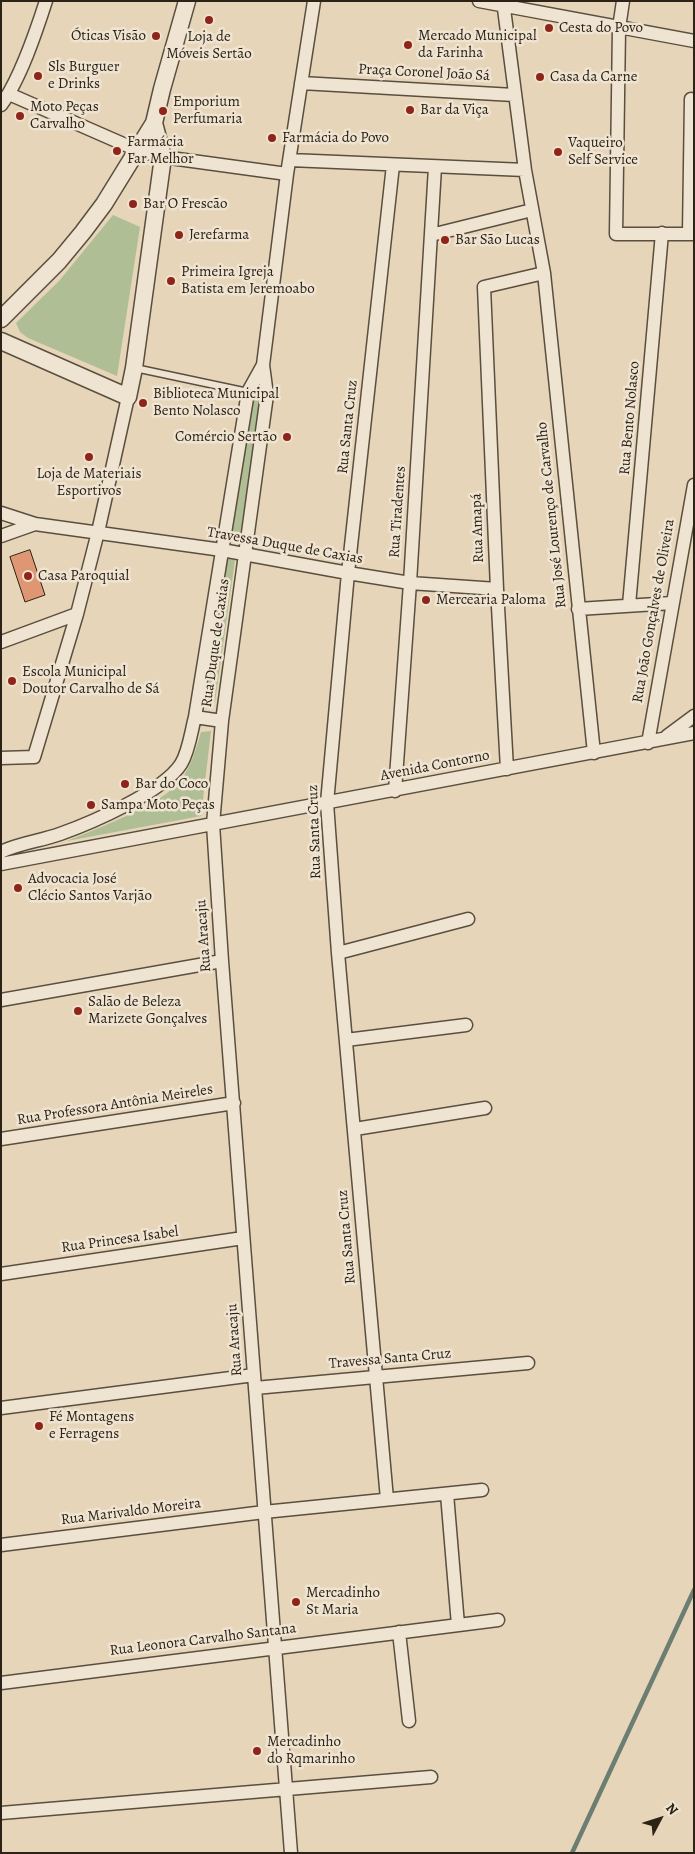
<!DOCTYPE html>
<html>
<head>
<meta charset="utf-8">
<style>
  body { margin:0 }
  #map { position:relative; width:695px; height:1854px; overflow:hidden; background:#e6d5b9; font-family:Alegreya,serif }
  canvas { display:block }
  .frame { position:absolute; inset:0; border:2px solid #2c2215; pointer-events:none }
  .north { position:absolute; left:635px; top:1794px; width:50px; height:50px; -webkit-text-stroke:4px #efe4d2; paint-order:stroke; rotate:50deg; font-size:14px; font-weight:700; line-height:20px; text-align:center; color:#2c2215 }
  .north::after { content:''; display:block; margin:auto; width:18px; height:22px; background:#2c2215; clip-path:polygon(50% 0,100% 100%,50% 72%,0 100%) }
</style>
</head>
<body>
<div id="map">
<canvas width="695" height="1854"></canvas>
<div class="frame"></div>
<div class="north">N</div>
</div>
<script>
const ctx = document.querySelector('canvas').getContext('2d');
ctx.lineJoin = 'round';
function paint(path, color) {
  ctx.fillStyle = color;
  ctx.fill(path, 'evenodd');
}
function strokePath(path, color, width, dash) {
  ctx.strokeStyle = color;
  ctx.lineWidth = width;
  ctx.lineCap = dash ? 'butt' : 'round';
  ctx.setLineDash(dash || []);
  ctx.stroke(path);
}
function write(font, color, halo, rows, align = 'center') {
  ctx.font = font + ' Alegreya,serif';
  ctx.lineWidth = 5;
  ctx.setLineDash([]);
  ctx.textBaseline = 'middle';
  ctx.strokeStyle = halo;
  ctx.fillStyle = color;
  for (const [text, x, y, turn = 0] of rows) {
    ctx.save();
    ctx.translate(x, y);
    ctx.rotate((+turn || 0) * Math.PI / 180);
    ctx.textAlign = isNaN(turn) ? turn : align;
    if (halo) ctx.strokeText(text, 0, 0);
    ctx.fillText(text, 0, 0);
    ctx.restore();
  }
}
paint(new Path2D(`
  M 113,215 L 140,227 L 117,376 L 28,338 L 20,332 L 16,323 L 59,281 Z
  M 253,396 L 261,398 L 240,536 L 232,535 Z
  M 227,558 L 235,560 L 215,702 L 206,700 Z
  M 211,731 L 201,816 L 67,841 C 96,829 163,804 180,781 C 191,767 196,749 201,732 Z`), '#afbe94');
strokePath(new Path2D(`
  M 572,1853 L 694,1590`), '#6c7d71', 4.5);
const building = new Path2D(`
  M 30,550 L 45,595 L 25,602 L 10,557 Z`);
paint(building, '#df9673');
strokePath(building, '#2c2215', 1);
const service = new Path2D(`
  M 135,368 L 248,392`);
const minor = new Path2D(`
  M 479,1 L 694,41
  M 503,1 L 525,170 L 544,273 L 594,753
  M 623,1 L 619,28 L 616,234 L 694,234
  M 301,83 L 514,95
  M 9,94 L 137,150 L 163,157 L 287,174
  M 1,105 C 20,80 36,32 46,1
  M 290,160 L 525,170
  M 689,233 L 691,99
  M 431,235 L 532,210
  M 1,513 L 35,524 L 222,550 L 348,573 L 410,583 L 497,589
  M 1,536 L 35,524
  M 629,605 L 662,233
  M 578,609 L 672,603
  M 1,642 L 77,614
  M 195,717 L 222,721
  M 667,736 L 694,716
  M 648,743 L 694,485
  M 1,758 L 34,757 L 77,614 L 98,532 L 128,397
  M 507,769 L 497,589 L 484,287 L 544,273
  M 395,791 L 410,583 L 435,167
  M 1,852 C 19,843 41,841 60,834 C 91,823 163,792 181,764 C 189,751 191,732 195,717 L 248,392 L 263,365
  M 1,864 L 694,733
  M 338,953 L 468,919
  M 1,1000 L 222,961
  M 346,1040 L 466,1025
  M 355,1129 L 485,1108
  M 1,1139 L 234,1103
  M 1,1274 L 243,1238
  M 255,1388 L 528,1363
  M 1,1408 L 254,1375
  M 447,1494 L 458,1625
  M 387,1499 L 338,953 L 327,803 L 348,573 L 393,165
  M 1,1545 L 264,1512 L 482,1490
  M 399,1632 L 409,1721
  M 1,1683 L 498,1620
  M 1,1813 L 431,1777
  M 291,1853 L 222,961 L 213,824 L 222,721 L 267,395 L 263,365 L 287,174 L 314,1`);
const tertiary = new Path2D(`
  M 1,319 L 59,261 L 83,232 L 104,204 L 154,123 L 162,89 L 187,1
  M 1,341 L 128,397 L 134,368 L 163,157 L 154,123`);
strokePath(service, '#5a4f3e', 9);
strokePath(minor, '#5a4f3e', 15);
strokePath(tertiary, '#5a4f3e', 19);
strokePath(service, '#efe4d2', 6);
strokePath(minor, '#efe4d2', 12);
strokePath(tertiary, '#efe4d2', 16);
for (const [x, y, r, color] of [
  [209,20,5,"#8f2418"],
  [549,28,5,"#8f2418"],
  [156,36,5,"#8f2418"],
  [408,45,5,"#8f2418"],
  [38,76,5,"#8f2418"],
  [540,77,5,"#8f2418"],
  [410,110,5,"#8f2418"],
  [163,111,5,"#8f2418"],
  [20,116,5,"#8f2418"],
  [272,138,5,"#8f2418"],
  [117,151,5,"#8f2418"],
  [558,152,5,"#8f2418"],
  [133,204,5,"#8f2418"],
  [179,235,5,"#8f2418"],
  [445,240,5,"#8f2418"],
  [171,281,5,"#8f2418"],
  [143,403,5,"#8f2418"],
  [287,437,5,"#8f2418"],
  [89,457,5,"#8f2418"],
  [28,576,5,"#8f2418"],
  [426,600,5,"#8f2418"],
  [12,681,5,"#8f2418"],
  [125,784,5,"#8f2418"],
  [91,805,5,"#8f2418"],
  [18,888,5,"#8f2418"],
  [78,1011,5,"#8f2418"],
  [39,1426,5,"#8f2418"],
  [296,1602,5,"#8f2418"],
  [257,1751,5,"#8f2418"]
]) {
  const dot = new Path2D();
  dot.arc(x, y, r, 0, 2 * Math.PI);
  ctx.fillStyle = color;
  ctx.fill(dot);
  strokePath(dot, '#efe4d2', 2);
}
write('15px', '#2c2215', '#efe4d2', [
  ["Cesta do Povo",559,28],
  ["Óticas Visão",146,36,"right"],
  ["Mercado Municipal",418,36],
  ["da Farinha",418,53],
  ["Loja de",209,37,"center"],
  ["Móveis Sertão",209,54,"center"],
  ["Sls Burguer",48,67],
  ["e Drinks",48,84],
  ["Casa da Carne",550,77],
  ["Emporium",173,102],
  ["Perfumaria",173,119],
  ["Moto Peças",30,107],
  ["Carvalho",30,124],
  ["Bar da Viça",420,110],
  ["Farmácia do Povo",282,138],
  ["Farmácia",127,142],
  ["Far Melhor",127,159],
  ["Vaqueiro",568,143],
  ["Self Service",568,160],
  ["Bar O Frescão",143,204],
  ["Jerefarma",189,235],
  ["Bar São Lucas",455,240],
  ["Primeira Igreja",181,272],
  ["Batista em Jeremoabo",181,289],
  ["Biblioteca Municipal",153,394],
  ["Bento Nolasco",153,411],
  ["Comércio Sertão",277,437,"right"],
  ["Loja de Materiais",89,474,"center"],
  ["Esportivos",89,491,"center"],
  ["Casa Paroquial",38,576],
  ["Mercearia Paloma",436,600],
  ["Escola Municipal",22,672],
  ["Doutor Carvalho de Sá",22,689],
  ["Bar do Coco",135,784],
  ["Sampa Moto Peças",101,805],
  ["Advocacia José",28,879],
  ["Clécio Santos Varjão",28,896],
  ["Salão de Beleza",88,1002],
  ["Marizete Gonçalves",88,1019],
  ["Fé Montagens",49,1417],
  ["e Ferragens",49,1434],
  ["Mercadinho",306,1593],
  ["St Maria",306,1610],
  ["Mercadinho",267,1742],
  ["do Rqmarinho",267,1759]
], 'left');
write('15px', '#2c2215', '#efe4d2', [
  ["Praça Coronel João Sá",424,73,3],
  ["Rua Bento Nolasco",630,418,-85],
  ["Rua Santa Cruz",348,427,-84],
  ["Rua Tiradentes",398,512,-86],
  ["Rua José Lourenço de Carvalho",552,515,-96],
  ["Rua Amapá",478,528,-92],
  ["Travessa Duque de Caxias",285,546,10],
  ["Rua João Gonçalves de Oliveira",654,611,-80],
  ["Rua Duque de Caxias",216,643,-82],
  ["Avenida Contorno",435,766,-11],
  ["Rua Santa Cruz",315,832,-92],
  ["Rua Aracaju",204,936,-94],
  ["Rua Professora Antônia Meireles",115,1105,-9],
  ["Rua Santa Cruz",347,1237,-95],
  ["Rua Princesa Isabel",120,1240,-8],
  ["Rua Aracaju",235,1340,-94],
  ["Travessa Santa Cruz",390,1359,-5],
  ["Rua Marivaldo Moreira",131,1512,-7],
  ["Rua Leonora Carvalho Santana",203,1640,-7]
]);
</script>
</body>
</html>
